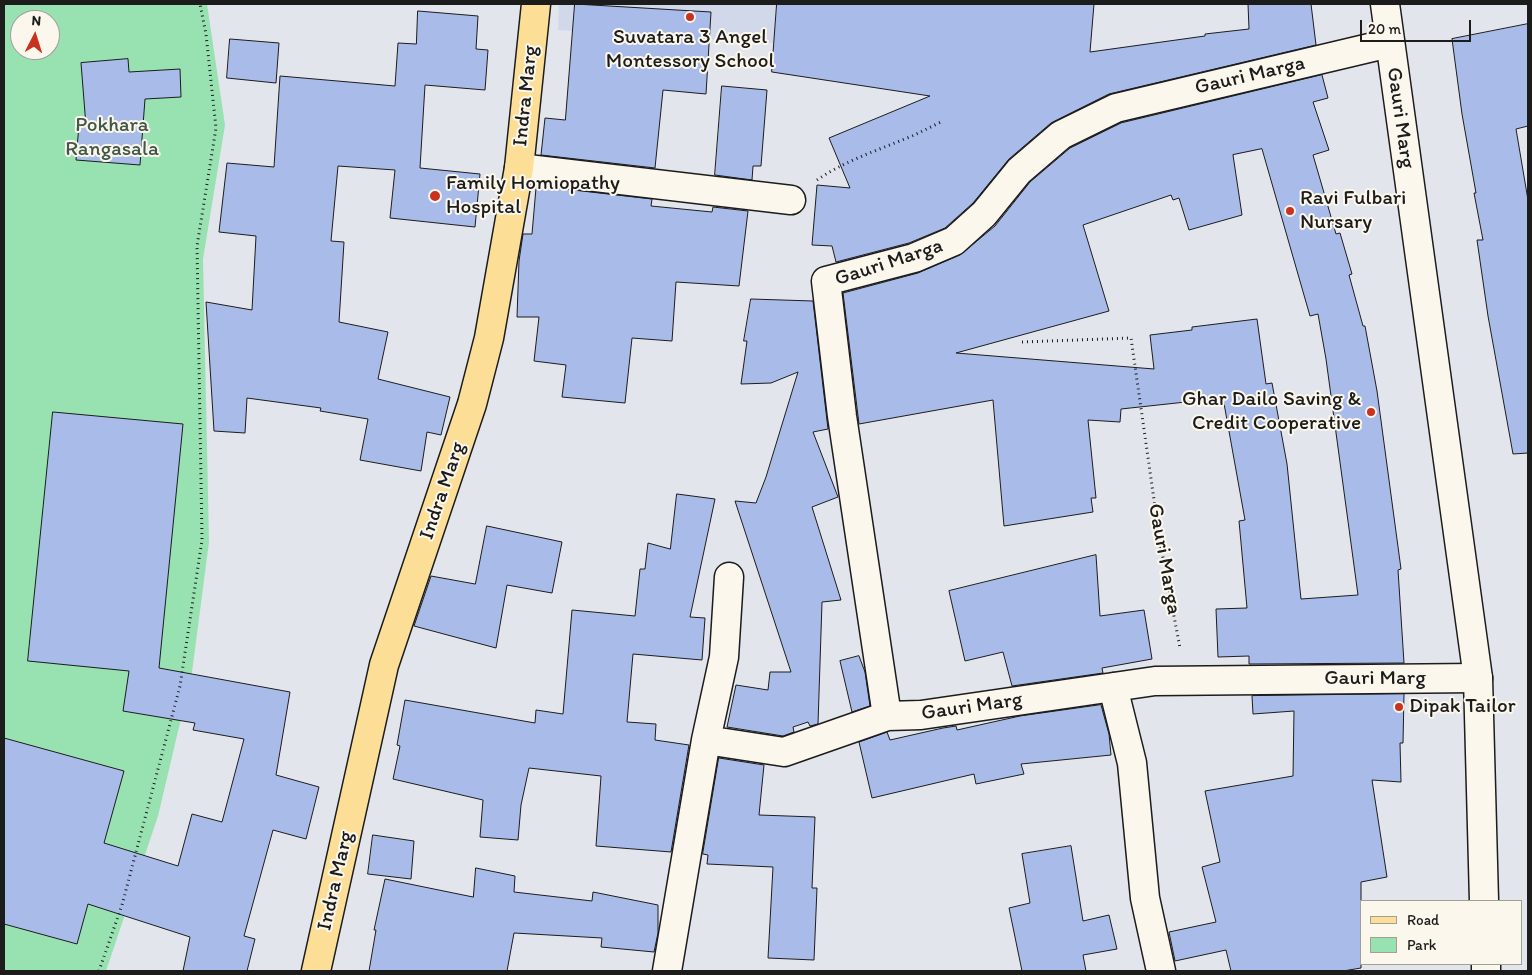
<!DOCTYPE html>
<html>
<head>
<meta charset="utf-8">
<style>
  body { margin:0 }
  #map { position:relative; width:1532px; height:975px; overflow:hidden; background:#e2e5eb; font-family:Itim,sans-serif }
  canvas { display:block }
  .frame { position:absolute; inset:0; border:5px solid #1c1c1c; pointer-events:none }
  .legend { position:absolute; left:1360px; top:900px; width:162px; height:65px; box-sizing:border-box; background:#fbf7ec; border:1px solid #a29f99; margin:0; padding:6px 9px; list-style:none; font-size:15px; color:#1c1c1c }
  .legend li { display:flex; align-items:center; gap:10px; height:25px }
  .legend b { width:25px; border:1px solid #a29f99 }
  .north { position:absolute; left:10px; top:10px; width:50px; height:50px; box-sizing:border-box; background:#fbf7ec; border:1px solid #a29f99; border-radius:50%; rotate:5deg; font-size:14px; font-weight:700; line-height:20px; text-align:center; color:#1c1c1c }
  .north::after { content:''; display:block; margin:auto; width:18px; height:22px; background:#c8321e; clip-path:polygon(50% 0,100% 100%,50% 72%,0 100%) }
  .scale { position:absolute; left:1360px; top:20px; width:111px; height:22px; box-sizing:border-box; border:2px solid #1c1c1c; border-top:0; padding-left:6px; font-size:15px; line-height:18px; white-space:nowrap; color:#1c1c1c; -webkit-text-stroke:4px #fbf7ec; paint-order:stroke }
</style>
</head>
<body>
<div id="map">
<canvas width="1532" height="975"></canvas>
<div class="frame"></div>
<ul class="legend">
<li><b style="height:6px;background:#fdde96"></b>Road</li>
<li><b style="height:14px;background:#98e2b1"></b>Park</li>
</ul>
<div class="north">N</div>
<div class="scale">20 m</div>
</div>
<script>
const ctx = document.querySelector('canvas').getContext('2d');
ctx.lineJoin = 'round';
function paint(path, color) {
  ctx.fillStyle = color;
  ctx.fill(path, 'evenodd');
}
function strokePath(path, color, width, dash) {
  ctx.strokeStyle = color;
  ctx.lineWidth = width;
  ctx.lineCap = dash ? 'butt' : 'round';
  ctx.setLineDash(dash || []);
  ctx.stroke(path);
}
function write(font, color, halo, rows, align = 'center') {
  ctx.font = font + ' Itim,sans-serif';
  ctx.lineWidth = 4;
  ctx.setLineDash([]);
  ctx.textBaseline = 'middle';
  ctx.strokeStyle = halo;
  ctx.fillStyle = color;
  for (const [text, x, y, turn = 0] of rows) {
    ctx.save();
    ctx.translate(x, y);
    ctx.rotate((+turn || 0) * Math.PI / 180);
    ctx.textAlign = isNaN(turn) ? turn : align;
    if (halo) ctx.strokeText(text, 0, 0);
    ctx.fillText(text, 0, 0);
    ctx.restore();
  }
}
paint(new Path2D(`
  M 559,4 L 823,4 L 820,46 L 558,30 Z`), '#d1d8ea');
paint(new Path2D(`
  M 4,4 L 207,4 L 225,125 L 203,259 L 209,542 L 192,672 L 158,816 L 106,971 L 4,971 ZM 20,20 L 50,20 L 50,50 L 20,50 Z`), '#98e2b1');
const building = new Path2D(`
  M 575,4 L 711,12 L 706,94 L 663,90 L 655,168 L 541,155 L 545,118 L 565,120 Z
  M 777,4 L 1094,4 L 1090,52 L 1205,36 L 1205,34 L 1249,29 L 1248,4 L 1311,4 L 1316,45 L 1109,94 L 1051,123 L 1009,159 L 973,203 L 945,228 L 909,243 L 836,262 L 832,246 L 812,245 L 817,185 L 850,188 L 829,138 L 930,96 L 772,72 Z
  M 418,11 L 478,16 L 476,49 L 488,50 L 485,90 L 425,85 L 420,168 L 480,174 L 475,227 L 390,218 L 395,170 L 338,166 L 331,241 L 344,242 L 339,322 L 388,332 L 378,379 L 450,397 L 441,435 L 427,432 L 421,471 L 360,460 L 368,419 L 320,411 L 321,408 L 247,398 L 245,433 L 214,431 L 206,302 L 252,310 L 256,236 L 219,232 L 227,163 L 274,167 L 280,76 L 395,86 L 398,43 L 416,44 Z
  M 1528,24 L 1528,126 L 1516,129 L 1528,200 L 1528,453 L 1513,454 L 1488,316 L 1477,240 L 1483,240 L 1474,193 L 1476,193 L 1462,114 L 1452,39 Z
  M 230,39 L 279,43 L 276,83 L 227,78 Z
  M 128,59 L 129,72 L 180,69 L 181,97 L 145,99 L 140,165 L 76,160 L 79,125 L 86,126 L 81,63 Z
  M 1322,75 L 1328,98 L 1313,102 L 1329,150 L 1313,155 L 1336,234 L 1340,233 L 1352,274 L 1349,275 L 1363,326 L 1365,326 L 1377,391 L 1401,569 L 1398,570 L 1404,663 L 1249,664 L 1249,656 L 1218,657 L 1216,609 L 1247,608 L 1239,521 L 1245,520 L 1223,398 L 1121,409 L 1120,422 L 1088,420 L 1096,498 L 1091,498 L 1093,512 L 1004,526 L 993,400 L 859,424 L 843,293 L 918,273 L 960,255 L 995,226 L 1030,182 L 1070,148 L 1121,123 ZM 1262,149 L 1310,316 L 1318,314 L 1326,359 L 1358,595 L 1301,599 L 1287,464 L 1272,383 L 1266,384 L 1257,319 L 1192,327 L 1192,330 L 1150,335 L 1154,369 L 956,353 L 1109,311 L 1083,225 L 1171,195 L 1173,200 L 1179,198 L 1189,230 L 1242,215 L 1233,155 Z
  M 722,86 L 767,90 L 761,166 L 753,166 L 752,180 L 715,175 Z
  M 538,186 L 652,199 L 651,206 L 712,212 L 713,207 L 748,211 L 739,286 L 676,282 L 672,341 L 632,338 L 625,403 L 562,397 L 566,365 L 534,361 L 539,317 L 517,317 L 519,261 L 523,234 L 532,234 L 536,188 Z
  M 751,299 L 813,301 L 828,429 L 813,432 L 838,497 L 812,507 L 841,600 L 822,602 L 818,724 L 810,726 L 808,722 L 793,727 L 794,732 L 783,736 L 727,727 L 736,685 L 768,690 L 770,672 L 791,672 L 735,501 L 756,503 L 766,477 L 798,372 L 771,383 L 741,384 L 747,341 L 744,341 Z
  M 53,412 L 183,424 L 159,668 L 290,692 L 276,775 L 319,787 L 306,839 L 273,830 L 244,936 L 255,939 L 247,971 L 183,971 L 190,937 L 88,904 L 77,944 L 4,924 L 4,738 L 124,771 L 104,843 L 178,866 L 192,814 L 222,822 L 244,739 L 193,730 L 195,723 L 123,711 L 129,671 L 28,661 Z
  M 677,494 L 715,499 L 690,617 L 705,618 L 702,660 L 633,654 L 627,722 L 656,724 L 655,740 L 689,745 L 671,852 L 596,846 L 601,776 L 529,768 L 521,805 L 518,840 L 480,837 L 483,800 L 393,779 L 400,746 L 397,745 L 405,700 L 535,723 L 536,710 L 563,714 L 572,610 L 635,616 L 640,569 L 645,569 L 648,543 L 670,549 Z
  M 487,526 L 562,542 L 552,593 L 507,585 L 496,648 L 414,626 L 431,576 L 475,584 Z
  M 1096,555 L 1100,616 L 1144,610 L 1152,659 L 1102,668 L 1103,673 L 1012,686 L 1003,652 L 965,661 L 949,591 Z
  M 859,656 L 865,672 L 870,706 L 852,712 L 840,661 Z
  M 1404,694 L 1403,743 L 1400,743 L 1401,782 L 1372,780 L 1387,877 L 1361,882 L 1361,968 L 1343,971 L 1231,971 L 1226,950 L 1175,961 L 1169,932 L 1216,922 L 1202,867 L 1220,862 L 1205,791 L 1293,776 L 1294,711 L 1253,714 L 1252,696 Z
  M 1101,705 L 1109,734 L 1111,755 L 1021,764 L 1024,774 L 976,784 L 974,774 L 872,798 L 859,742 L 887,732 L 890,740 L 943,728 L 956,726 L 957,730 L 1020,716 Z
  M 719,758 L 764,765 L 759,815 L 815,817 L 812,888 L 817,888 L 814,960 L 768,958 L 773,867 L 707,864 L 708,855 L 703,854 Z
  M 373,835 L 414,841 L 411,879 L 368,874 Z
  M 1071,846 L 1083,921 L 1109,915 L 1117,949 L 1083,955 L 1086,971 L 1022,971 L 1009,908 L 1030,903 L 1022,854 Z
  M 476,868 L 515,876 L 514,892 L 592,901 L 593,892 L 658,905 L 658,933 L 654,952 L 601,947 L 602,938 L 514,933 L 507,971 L 369,971 L 376,930 L 374,930 L 385,879 L 473,897 Z`);
paint(building, '#a8bbe9');
strokePath(building, '#1c1c1c', 1);
const minor = new Path2D(`
  M 519,168 L 791,200
  M 1113,687 L 1132,763 L 1145,898 L 1161,971
  M 887,716 L 842,416 L 826,281 L 914,258 L 954,241 L 984,214 L 1019,171 L 1061,135 L 1116,108 L 1390,43
  M 706,740 L 724,657 L 729,577
  M 667,971 L 706,740 L 784,752 L 887,716 L 921,715 L 1155,681 L 1478,678`);
const secondary = new Path2D(`
  M 1385,4 L 1478,678 L 1484,901
  M 1486,964 L 1486,971`);
const primary = new Path2D(`
  M 316,971 L 384,665 L 472,404 L 489,338 L 519,168 L 536,4`);
strokePath(minor, '#1c1c1c', 31);
strokePath(secondary, '#1c1c1c', 31);
strokePath(primary, '#1c1c1c', 31);
strokePath(new Path2D(`
  M 817,180 C 843,162 873,152 902,140 C 916,135 928,128 941,122
  M 1022,342 L 1131,338 L 1160,542 L 1180,648
  M 99,971 L 122,905 L 180,686 L 202,540 L 197,246 L 216,128 L 206,34 L 200,4`), '#1c1c1c', 3, [1, 4]);
strokePath(minor, '#fbf7ec', 28);
strokePath(secondary, '#fbf7ec', 28);
strokePath(primary, '#fdde96', 28);
for (const [x, y, r, color] of [
  [690,17,5,"#c8321e"],
  [435,196,6,"#c8321e"],
  [1290,211,5,"#c8321e"],
  [1371,412,5,"#c8321e"],
  [1399,707,5,"#c8321e"]
]) {
  const dot = new Path2D();
  dot.arc(x, y, r, 0, 2 * Math.PI);
  ctx.fillStyle = color;
  ctx.fill(dot);
  strokePath(dot, '#fbf7ec', 2);
}
write('21px', '#1c1c1c', '#fbf7ec', [
  ["Suvatara 3 Angel",690,38,"center"],
  ["Montessory School",690,62,"center"],
  ["Family Homiopathy",446,184],
  ["Hospital",446,208],
  ["Ravi Fulbari",1300,199],
  ["Nursary",1300,223],
  ["Ghar Dailo Saving &",1361,400,"right"],
  ["Credit Cooperative",1361,424,"right"],
  ["Dipak Tailor",1409,707]
], 'left');
write('21px', '#1c1c1c', '#fbf7ec', [
  ["Gauri Marga",1250,76,-13],
  ["Indra Marg",526,96,-84],
  ["Gauri Marg",1400,118,82],
  ["Gauri Marga",889,263,-18],
  ["Indra Marg",443,491,-71],
  ["Gauri Marga",1164,559,80],
  ["Gauri Marg",1375,679],
  ["Gauri Marg",972,707,-8],
  ["Indra Marg",336,881,-77]
]);
write('21px', '#415749', '#fbf7ec', [
  ["Pokhara",112,126],
  ["Rangasala",112,150]
]);
</script>
</body>
</html>
